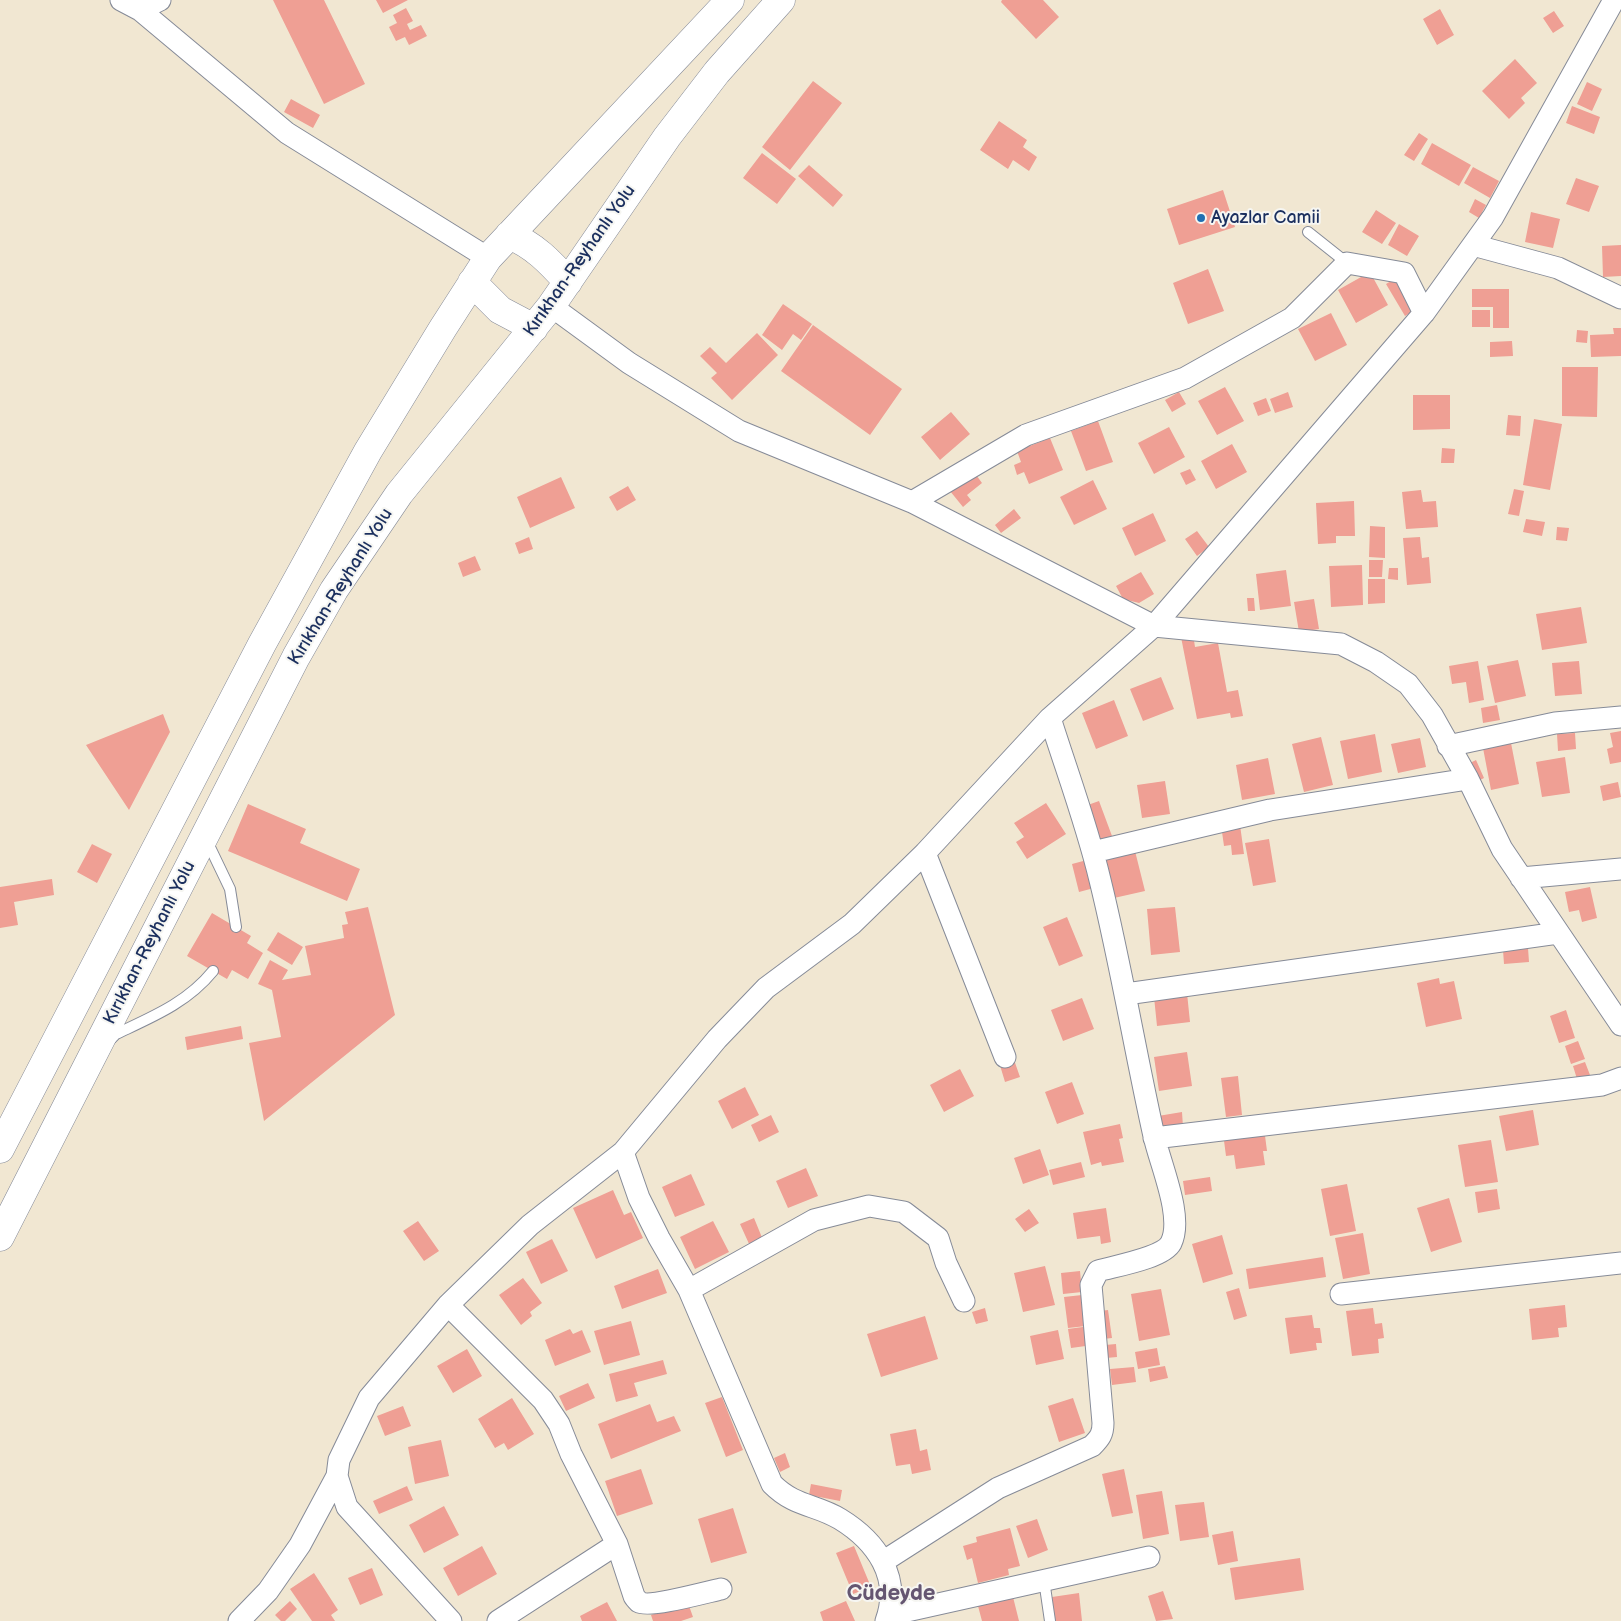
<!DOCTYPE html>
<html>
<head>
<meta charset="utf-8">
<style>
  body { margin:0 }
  canvas { display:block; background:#f1e7d2 }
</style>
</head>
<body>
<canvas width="1621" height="1621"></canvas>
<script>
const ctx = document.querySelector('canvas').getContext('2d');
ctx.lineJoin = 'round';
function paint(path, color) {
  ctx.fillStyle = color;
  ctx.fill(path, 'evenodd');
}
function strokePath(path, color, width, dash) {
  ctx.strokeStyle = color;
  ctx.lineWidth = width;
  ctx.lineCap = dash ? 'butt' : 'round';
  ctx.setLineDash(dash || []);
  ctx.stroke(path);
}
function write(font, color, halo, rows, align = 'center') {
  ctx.font = font + ' "Balsamiq Sans",sans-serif';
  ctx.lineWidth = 4;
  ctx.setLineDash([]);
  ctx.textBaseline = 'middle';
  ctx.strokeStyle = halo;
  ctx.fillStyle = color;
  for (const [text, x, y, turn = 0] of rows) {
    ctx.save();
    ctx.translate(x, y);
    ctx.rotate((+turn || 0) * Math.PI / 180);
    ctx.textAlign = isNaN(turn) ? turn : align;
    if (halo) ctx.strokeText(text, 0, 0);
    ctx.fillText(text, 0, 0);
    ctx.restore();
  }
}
paint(new Path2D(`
  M 273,0 L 324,0 L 365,84 L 324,104 Z
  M 376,0 L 408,0 L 383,13 Z
  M 1002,0 L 1043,0 L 1059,17 L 1036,39 L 1001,2 Z
  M 406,8 L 413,21 L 407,24 L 410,30 L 421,25 L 427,36 L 409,45 L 405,37 L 396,41 L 389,27 L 397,23 L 393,15 Z
  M 1440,9 L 1454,35 L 1437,45 L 1423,19 Z
  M 1554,11 L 1564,26 L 1553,33 L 1543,18 Z
  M 1515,59 L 1537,83 L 1521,98 L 1525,103 L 1509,119 L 1482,91 Z
  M 813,81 L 842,103 L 790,170 L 762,147 Z
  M 1587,82 L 1602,89 L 1592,111 L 1577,104 Z
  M 291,99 L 320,115 L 313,128 L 284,112 Z
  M 1572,106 L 1600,117 L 1594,134 L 1566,123 Z
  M 999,121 L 1027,140 L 1023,147 L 1037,157 L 1029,171 L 1013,160 L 1008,169 L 980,150 Z
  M 1419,133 L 1428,139 L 1414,161 L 1404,155 Z
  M 1432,143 L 1471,165 L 1459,186 L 1421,164 Z
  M 762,153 L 796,179 L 777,204 L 743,178 Z
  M 809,165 L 843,195 L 833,207 L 798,176 Z
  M 1473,167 L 1499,181 L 1490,198 L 1464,183 Z
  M 1576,178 L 1599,186 L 1589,212 L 1566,204 Z
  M 1223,190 L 1235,227 L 1179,245 L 1167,209 Z
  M 1475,199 L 1486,205 L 1479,218 L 1469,212 Z
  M 1376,210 L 1396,223 L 1382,244 L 1362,232 Z
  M 1531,212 L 1560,219 L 1553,248 L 1525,242 Z
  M 1399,224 L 1419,236 L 1407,256 L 1388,245 Z
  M 1621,245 L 1621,276 L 1603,277 L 1602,246 Z
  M 1208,269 L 1224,311 L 1188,324 L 1173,283 Z
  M 1370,272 L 1388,305 L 1356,323 L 1338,290 Z
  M 1398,277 L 1417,309 L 1405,316 L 1386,284 Z
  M 1472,289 L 1509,289 L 1509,328 L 1493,328 L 1493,307 L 1472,307 Z
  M 783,304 L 812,324 L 801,340 L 793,334 L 782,350 L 762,335 Z
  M 1472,310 L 1490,310 L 1490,327 L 1472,327 Z
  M 1331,313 L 1347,345 L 1315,361 L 1298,329 Z
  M 813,325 L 902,389 L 870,435 L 781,371 Z
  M 1613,328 L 1621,328 L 1621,356 L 1591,357 L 1590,335 L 1614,334 Z
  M 1577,330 L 1588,331 L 1587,343 L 1576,342 Z
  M 757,333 L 778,355 L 732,400 L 711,378 L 717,373 L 700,356 L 710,347 L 726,363 Z
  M 1512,341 L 1513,356 L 1490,357 L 1490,342 Z
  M 1562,367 L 1598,367 L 1597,417 L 1562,416 Z
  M 1225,387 L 1244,421 L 1217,435 L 1198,401 Z
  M 1179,392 L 1186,404 L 1172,412 L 1165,400 Z
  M 1288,392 L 1293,407 L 1275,413 L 1270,399 Z
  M 1413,395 L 1450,395 L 1450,429 L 1413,430 Z
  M 1266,398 L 1271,411 L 1258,416 L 1253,403 Z
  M 951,412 L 970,434 L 940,460 L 921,437 Z
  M 1508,415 L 1521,416 L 1520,436 L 1506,435 Z
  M 1534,419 L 1562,424 L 1550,490 L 1523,485 Z
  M 1098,421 L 1113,462 L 1086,471 L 1071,431 Z
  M 1169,427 L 1185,457 L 1154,474 L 1138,443 Z
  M 1050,438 L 1063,470 L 1029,484 L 1024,472 L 1017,475 L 1014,465 L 1021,462 L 1017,451 Z
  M 1232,444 L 1247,472 L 1216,489 L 1201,461 Z
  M 1442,448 L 1455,449 L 1454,463 L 1441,463 Z
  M 1190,469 L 1196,480 L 1186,485 L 1180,473 Z
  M 974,472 L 982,483 L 967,495 L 971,500 L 963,507 L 950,491 Z
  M 561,477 L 575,508 L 530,528 L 517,497 Z
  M 1093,480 L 1107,509 L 1074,525 L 1060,497 Z
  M 628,486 L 636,500 L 617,511 L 609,497 Z
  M 1514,489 L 1524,491 L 1519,516 L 1508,514 Z
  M 1421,490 L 1423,502 L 1436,501 L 1438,527 L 1406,529 L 1402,492 Z
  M 1354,501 L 1355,536 L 1336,536 L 1336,543 L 1318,544 L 1316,503 Z
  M 1014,509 L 1021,518 L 1001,533 L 995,525 Z
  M 1153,513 L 1166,541 L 1135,556 L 1122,528 Z
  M 1526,519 L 1545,522 L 1542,536 L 1523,532 Z
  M 1370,526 L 1385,527 L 1385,558 L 1369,557 Z
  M 1557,527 L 1569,528 L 1567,541 L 1556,540 Z
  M 1197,531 L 1209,547 L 1197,556 L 1185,539 Z
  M 529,537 L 533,549 L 519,554 L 515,543 Z
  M 1420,537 L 1422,558 L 1429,557 L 1431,583 L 1407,585 L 1403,538 Z
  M 475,556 L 481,570 L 463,577 L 458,563 Z
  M 1369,560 L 1383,560 L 1382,577 L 1369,577 Z
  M 1362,565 L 1363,605 L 1331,607 L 1329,566 Z
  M 1389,568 L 1398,568 L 1398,580 L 1388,579 Z
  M 1286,570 L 1291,606 L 1260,610 L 1256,574 Z
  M 1141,572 L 1154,594 L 1139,603 L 1123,599 L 1116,586 Z
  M 1368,579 L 1385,579 L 1385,603 L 1368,604 Z
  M 1247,598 L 1254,598 L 1255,611 L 1248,611 Z
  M 1314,599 L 1319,629 L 1299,632 L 1294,602 Z
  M 1581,607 L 1587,643 L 1542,650 L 1536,614 Z
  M 1193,634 L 1195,647 L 1218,643 L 1227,692 L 1238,690 L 1243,716 L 1231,718 L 1230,713 L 1197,719 L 1181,637 Z
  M 1518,660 L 1526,696 L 1495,703 L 1487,666 Z
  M 1478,661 L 1484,700 L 1469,703 L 1466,682 L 1452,684 L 1449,666 Z
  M 1579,661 L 1582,694 L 1555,696 L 1552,663 Z
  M 1161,677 L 1174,709 L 1143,721 L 1130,689 Z
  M 1114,700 L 1128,736 L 1096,749 L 1082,713 Z
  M 1497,705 L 1500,720 L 1483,723 L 1481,708 Z
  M 163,714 L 170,732 L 129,810 L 86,745 Z
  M 1621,731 L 1621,762 L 1610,764 L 1607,749 L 1613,747 L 1610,733 Z
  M 1575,733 L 1576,749 L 1558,751 L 1557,734 Z
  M 1375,734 L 1382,772 L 1348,779 L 1340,741 Z
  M 1321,737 L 1333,785 L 1304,792 L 1292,744 Z
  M 1420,738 L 1426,767 L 1398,773 L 1391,744 Z
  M 1511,743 L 1519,784 L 1491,790 L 1483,748 Z
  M 1565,757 L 1570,793 L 1542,797 L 1536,762 Z
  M 1268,758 L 1275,794 L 1242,800 L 1236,765 Z
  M 1476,760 L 1484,778 L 1474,783 L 1466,765 Z
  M 1165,781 L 1170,814 L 1142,818 L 1137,785 Z
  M 1618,782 L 1621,797 L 1603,801 L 1600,786 Z
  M 1099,801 L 1112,836 L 1098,842 L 1085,806 Z
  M 1046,803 L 1066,834 L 1027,859 L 1016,842 L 1024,837 L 1014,823 Z
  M 248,804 L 306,829 L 300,843 L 360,869 L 347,901 L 228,851 Z
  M 1240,825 L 1244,854 L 1232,855 L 1231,845 L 1224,846 L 1222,832 Z
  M 1269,839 L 1276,882 L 1253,886 L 1245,843 Z
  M 92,844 L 112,854 L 97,883 L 77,872 Z
  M 1135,851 L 1145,891 L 1114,898 L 1104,858 Z
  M 1087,860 L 1094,888 L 1079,892 L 1072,864 Z
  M 52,879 L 54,895 L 14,902 L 18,925 L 0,928 L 0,887 Z
  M 1590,887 L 1597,918 L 1582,922 L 1579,910 L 1569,912 L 1565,892 Z
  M 368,907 L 395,1015 L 264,1121 L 249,1043 L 281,1037 L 272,990 L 258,984 L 270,960 L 288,970 L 282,980 L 311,975 L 305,946 L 344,938 L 342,925 L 348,924 L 345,912 Z
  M 1175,907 L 1180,952 L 1151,955 L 1147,909 Z
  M 212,913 L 251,936 L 247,943 L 263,953 L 248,979 L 232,970 L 227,979 L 187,956 Z
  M 1067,917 L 1083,956 L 1059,966 L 1043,927 Z
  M 278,932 L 303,947 L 292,965 L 267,950 Z
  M 1528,948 L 1529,962 L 1504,964 L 1503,950 Z
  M 1439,978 L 1440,984 L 1454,981 L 1462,1019 L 1426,1027 L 1417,983 Z
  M 1187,993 L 1190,1022 L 1157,1026 L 1154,997 Z
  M 1082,998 L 1094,1029 L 1063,1041 L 1051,1010 Z
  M 1566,1010 L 1575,1038 L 1559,1043 L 1550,1016 Z
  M 241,1026 L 243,1039 L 187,1050 L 185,1037 Z
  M 1578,1041 L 1585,1059 L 1571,1064 L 1565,1046 Z
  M 1187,1052 L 1192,1086 L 1159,1091 L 1154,1057 Z
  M 1013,1057 L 1020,1077 L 1005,1082 L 999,1062 Z
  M 1585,1062 L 1590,1075 L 1577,1079 L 1573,1066 Z
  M 960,1069 L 974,1096 L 944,1112 L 930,1085 Z
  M 1238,1076 L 1242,1115 L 1226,1117 L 1221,1078 Z
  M 1072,1082 L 1084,1114 L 1057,1124 L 1045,1092 Z
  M 745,1087 L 759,1115 L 732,1129 L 718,1101 Z
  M 1533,1110 L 1539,1145 L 1506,1151 L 1499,1116 Z
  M 1182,1112 L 1183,1127 L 1160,1130 L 1158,1116 Z
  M 771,1115 L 779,1132 L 759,1142 L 751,1125 Z
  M 1120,1124 L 1123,1138 L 1119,1139 L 1124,1162 L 1102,1166 L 1101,1162 L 1091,1165 L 1083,1132 Z
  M 1264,1128 L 1267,1151 L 1263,1151 L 1265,1165 L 1236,1169 L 1234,1155 L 1226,1156 L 1223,1133 Z
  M 1491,1140 L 1498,1182 L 1465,1187 L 1458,1145 Z
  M 1040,1149 L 1049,1175 L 1023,1184 L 1014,1158 Z
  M 1081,1162 L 1085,1177 L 1053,1185 L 1049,1170 Z
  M 806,1168 L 818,1196 L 788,1208 L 776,1181 Z
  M 691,1174 L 705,1205 L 675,1217 L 662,1187 Z
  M 1210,1177 L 1212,1191 L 1185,1195 L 1183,1181 Z
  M 1347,1184 L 1356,1231 L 1330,1236 L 1321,1189 Z
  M 1497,1189 L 1500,1209 L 1478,1213 L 1475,1192 Z
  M 613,1190 L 624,1215 L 631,1212 L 643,1238 L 596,1259 L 573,1208 Z
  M 1449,1198 L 1462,1242 L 1431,1252 L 1417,1208 Z
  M 1106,1208 L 1111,1242 L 1101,1244 L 1100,1236 L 1077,1239 L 1073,1213 Z
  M 1029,1209 L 1039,1223 L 1025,1232 L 1015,1219 Z
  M 754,1218 L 763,1240 L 750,1246 L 740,1224 Z
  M 418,1221 L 439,1251 L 424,1261 L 403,1231 Z
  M 713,1221 L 729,1252 L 695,1269 L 680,1237 Z
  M 1363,1233 L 1370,1274 L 1343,1279 L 1335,1238 Z
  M 1222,1235 L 1233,1274 L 1203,1283 L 1192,1244 Z
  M 552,1239 L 568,1271 L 541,1284 L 526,1252 Z
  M 1323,1257 L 1326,1277 L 1249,1289 L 1246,1269 Z
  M 1045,1266 L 1055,1305 L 1023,1312 L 1014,1273 Z
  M 658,1269 L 667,1293 L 622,1309 L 614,1286 Z
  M 1080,1271 L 1082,1292 L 1063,1294 L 1061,1273 Z
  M 523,1278 L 542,1303 L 530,1312 L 532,1316 L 521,1325 L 499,1295 Z
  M 1239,1288 L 1247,1316 L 1234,1320 L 1226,1292 Z
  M 1161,1289 L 1170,1335 L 1139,1341 L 1131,1294 Z
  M 1082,1295 L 1086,1326 L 1068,1328 L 1064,1297 Z
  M 1565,1305 L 1567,1327 L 1558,1328 L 1559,1337 L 1532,1340 L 1529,1309 Z
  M 985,1308 L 988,1321 L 976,1324 L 972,1312 Z
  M 1373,1308 L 1375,1324 L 1382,1323 L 1384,1338 L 1378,1339 L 1379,1353 L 1352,1356 L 1346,1311 Z
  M 1108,1310 L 1112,1338 L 1103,1339 L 1100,1311 Z
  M 1312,1315 L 1314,1328 L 1320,1328 L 1322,1343 L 1316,1343 L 1317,1350 L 1290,1354 L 1285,1318 Z
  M 925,1316 L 938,1359 L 881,1377 L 867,1334 Z
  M 631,1321 L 640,1355 L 604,1365 L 594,1331 Z
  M 1090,1326 L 1093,1345 L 1071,1348 L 1068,1329 Z
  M 570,1329 L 573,1334 L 582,1330 L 591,1352 L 555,1366 L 545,1340 Z
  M 1058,1330 L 1064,1359 L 1036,1365 L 1030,1336 Z
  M 1116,1344 L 1117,1357 L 1106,1358 L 1105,1345 Z
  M 1157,1348 L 1160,1365 L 1138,1369 L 1135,1352 Z
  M 467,1349 L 482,1376 L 453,1393 L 437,1366 Z
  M 663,1360 L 667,1374 L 634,1383 L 638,1396 L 616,1402 L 609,1374 Z
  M 1165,1366 L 1168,1378 L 1150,1382 L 1148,1369 Z
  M 1134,1367 L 1136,1382 L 1112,1385 L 1110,1369 Z
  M 588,1383 L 595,1398 L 566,1411 L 559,1396 Z
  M 722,1397 L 743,1450 L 726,1457 L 705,1403 Z
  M 512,1398 L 534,1434 L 508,1450 L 504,1443 L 495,1448 L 478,1419 Z
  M 1073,1398 L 1085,1433 L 1059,1442 L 1048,1406 Z
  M 650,1404 L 657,1422 L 674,1416 L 681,1431 L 611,1459 L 598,1424 Z
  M 403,1406 L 411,1426 L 385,1436 L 377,1416 Z
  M 916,1429 L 920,1451 L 927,1449 L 931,1470 L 912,1474 L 910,1464 L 896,1466 L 890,1434 Z
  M 441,1440 L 449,1476 L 415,1484 L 408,1447 Z
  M 785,1453 L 790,1467 L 780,1472 L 774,1458 Z
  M 641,1469 L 653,1504 L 617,1516 L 605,1481 Z
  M 1124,1469 L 1133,1513 L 1112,1517 L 1102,1474 Z
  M 811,1484 L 842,1490 L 840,1501 L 809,1495 Z
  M 407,1486 L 413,1500 L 379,1514 L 373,1501 Z
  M 1162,1491 L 1169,1534 L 1143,1539 L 1136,1495 Z
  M 1204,1502 L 1209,1537 L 1180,1541 L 1175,1505 Z
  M 444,1506 L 459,1535 L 424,1553 L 409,1525 Z
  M 733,1508 L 747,1553 L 711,1563 L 698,1519 Z
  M 1037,1519 L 1048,1550 L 1028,1558 L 1016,1526 Z
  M 1010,1528 L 1020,1566 L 1008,1569 L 1009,1575 L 978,1583 L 972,1558 L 967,1560 L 963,1546 L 977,1542 L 976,1537 Z
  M 1233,1531 L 1238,1561 L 1218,1565 L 1212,1535 Z
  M 482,1546 L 497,1574 L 458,1596 L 443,1568 Z
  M 854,1546 L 871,1587 L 853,1594 L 836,1553 Z
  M 1300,1558 L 1304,1590 L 1235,1600 L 1230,1568 Z
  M 372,1568 L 383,1595 L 360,1605 L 348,1578 Z
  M 314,1573 L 338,1610 L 331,1615 L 335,1621 L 312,1621 L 290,1589 Z
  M 1163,1591 L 1173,1619 L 1156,1621 L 1148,1596 Z
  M 1079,1593 L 1082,1621 L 1055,1621 L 1052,1597 Z
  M 1013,1597 L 1019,1621 L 982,1621 L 978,1606 Z
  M 290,1601 L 297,1609 L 285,1621 L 281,1621 L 275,1615 Z
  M 846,1601 L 855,1621 L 823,1621 L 820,1612 Z
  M 607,1602 L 617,1621 L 582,1621 L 580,1616 Z
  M 688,1603 L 693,1617 L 681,1621 L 653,1621 L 651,1615 Z`), '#ef9f94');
const service = new Path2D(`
  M 1308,232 L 1347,263
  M 207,841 L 230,889 L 236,927
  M 110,1040 L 116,1034 C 152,1017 187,1003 213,971
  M 1044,1580 L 1050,1621`);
const minor = new Path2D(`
  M 121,0 L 140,10 L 287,133 L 488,258
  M 136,0 L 140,10 L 160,0
  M 1473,245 L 1558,268 L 1621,298
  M 551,306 L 629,363 L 739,431 L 912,502 L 1154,626 L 1424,313 L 1493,217 L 1614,0
  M 912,502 L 1026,435 L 1185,378 L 1292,318 L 1347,263 L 1404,273 L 1424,313
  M 1448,746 L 1555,723 L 1621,717
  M 1093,852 L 1270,810 L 1468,779
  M 925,853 L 1005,1057
  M 1521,878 L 1621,869
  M 1126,994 L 1558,933
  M 1154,1138 L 1602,1085 L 1621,1078
  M 623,1152 L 639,1198 L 659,1238 L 689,1290 L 772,1484 C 795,1507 815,1504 840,1519 C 876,1541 902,1577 886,1621
  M 689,1290 L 814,1220 L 869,1206 L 904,1212 L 938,1238 L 946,1263 L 964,1301
  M 1341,1294 L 1621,1263
  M 448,1305 L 543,1400 L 559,1424 L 571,1454 L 617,1544 L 634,1596 C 635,1598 637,1600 639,1602 C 649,1608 707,1592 721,1589
  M 884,1561 L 998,1488 L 1092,1446 C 1100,1438 1103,1434 1103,1423 L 1091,1285 L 1098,1271 C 1115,1266 1163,1258 1171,1243 C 1184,1217 1160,1164 1154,1136 C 1135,1051 1121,965 1100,880 C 1087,825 1067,772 1050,718
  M 889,1615 L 1149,1557
  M 239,1621 L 268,1591 L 300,1545 L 337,1476
  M 451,1621 L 347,1507 L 337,1476 L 339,1460 L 369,1398 L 448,1305 L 530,1225 L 623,1152 L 717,1039 L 766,988 L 852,924 L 925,853 L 1050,718 L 1154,626 L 1341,644 L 1376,662 L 1408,684 L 1432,715 L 1468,779 L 1502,849 L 1621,1025
  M 498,1621 L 617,1544`);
const trunk = new Path2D(`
  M 509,235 C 534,245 550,262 568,282
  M 472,282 L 500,310 L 534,328
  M 0,1149 L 262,644 L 368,451 L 443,328 L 488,258 L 730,0
  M 0,1237 L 296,657 L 334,590 L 399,494 L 551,306 L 667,137 L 717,72 L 781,0`);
strokePath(service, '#868b98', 12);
strokePath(minor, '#868b98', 23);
strokePath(trunk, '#868b98', 29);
strokePath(service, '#fff', 10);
strokePath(minor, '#fff', 21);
strokePath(trunk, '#fff', 28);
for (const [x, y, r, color] of [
  [1201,218,5,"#1f6fb2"]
]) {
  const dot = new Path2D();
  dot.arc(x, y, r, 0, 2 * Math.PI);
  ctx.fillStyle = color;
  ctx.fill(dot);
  strokePath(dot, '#f6f6f2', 2);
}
write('18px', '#1b2f5e', '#f6f6f2', [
  ["Ayazlar Camii",1211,218]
], 'left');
write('18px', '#1b2f5e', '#f6f6f2', [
  ["Kırıkhan-Reyhanlı Yolu",580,261,-55],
  ["Kırıkhan-Reyhanlı Yolu",341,587,-58],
  ["Kırıkhan-Reyhanlı Yolu",150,943,-63]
]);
write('bold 22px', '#655671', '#f6f6f2', [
  ["Cüdeyde",891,1594]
]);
</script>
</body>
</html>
